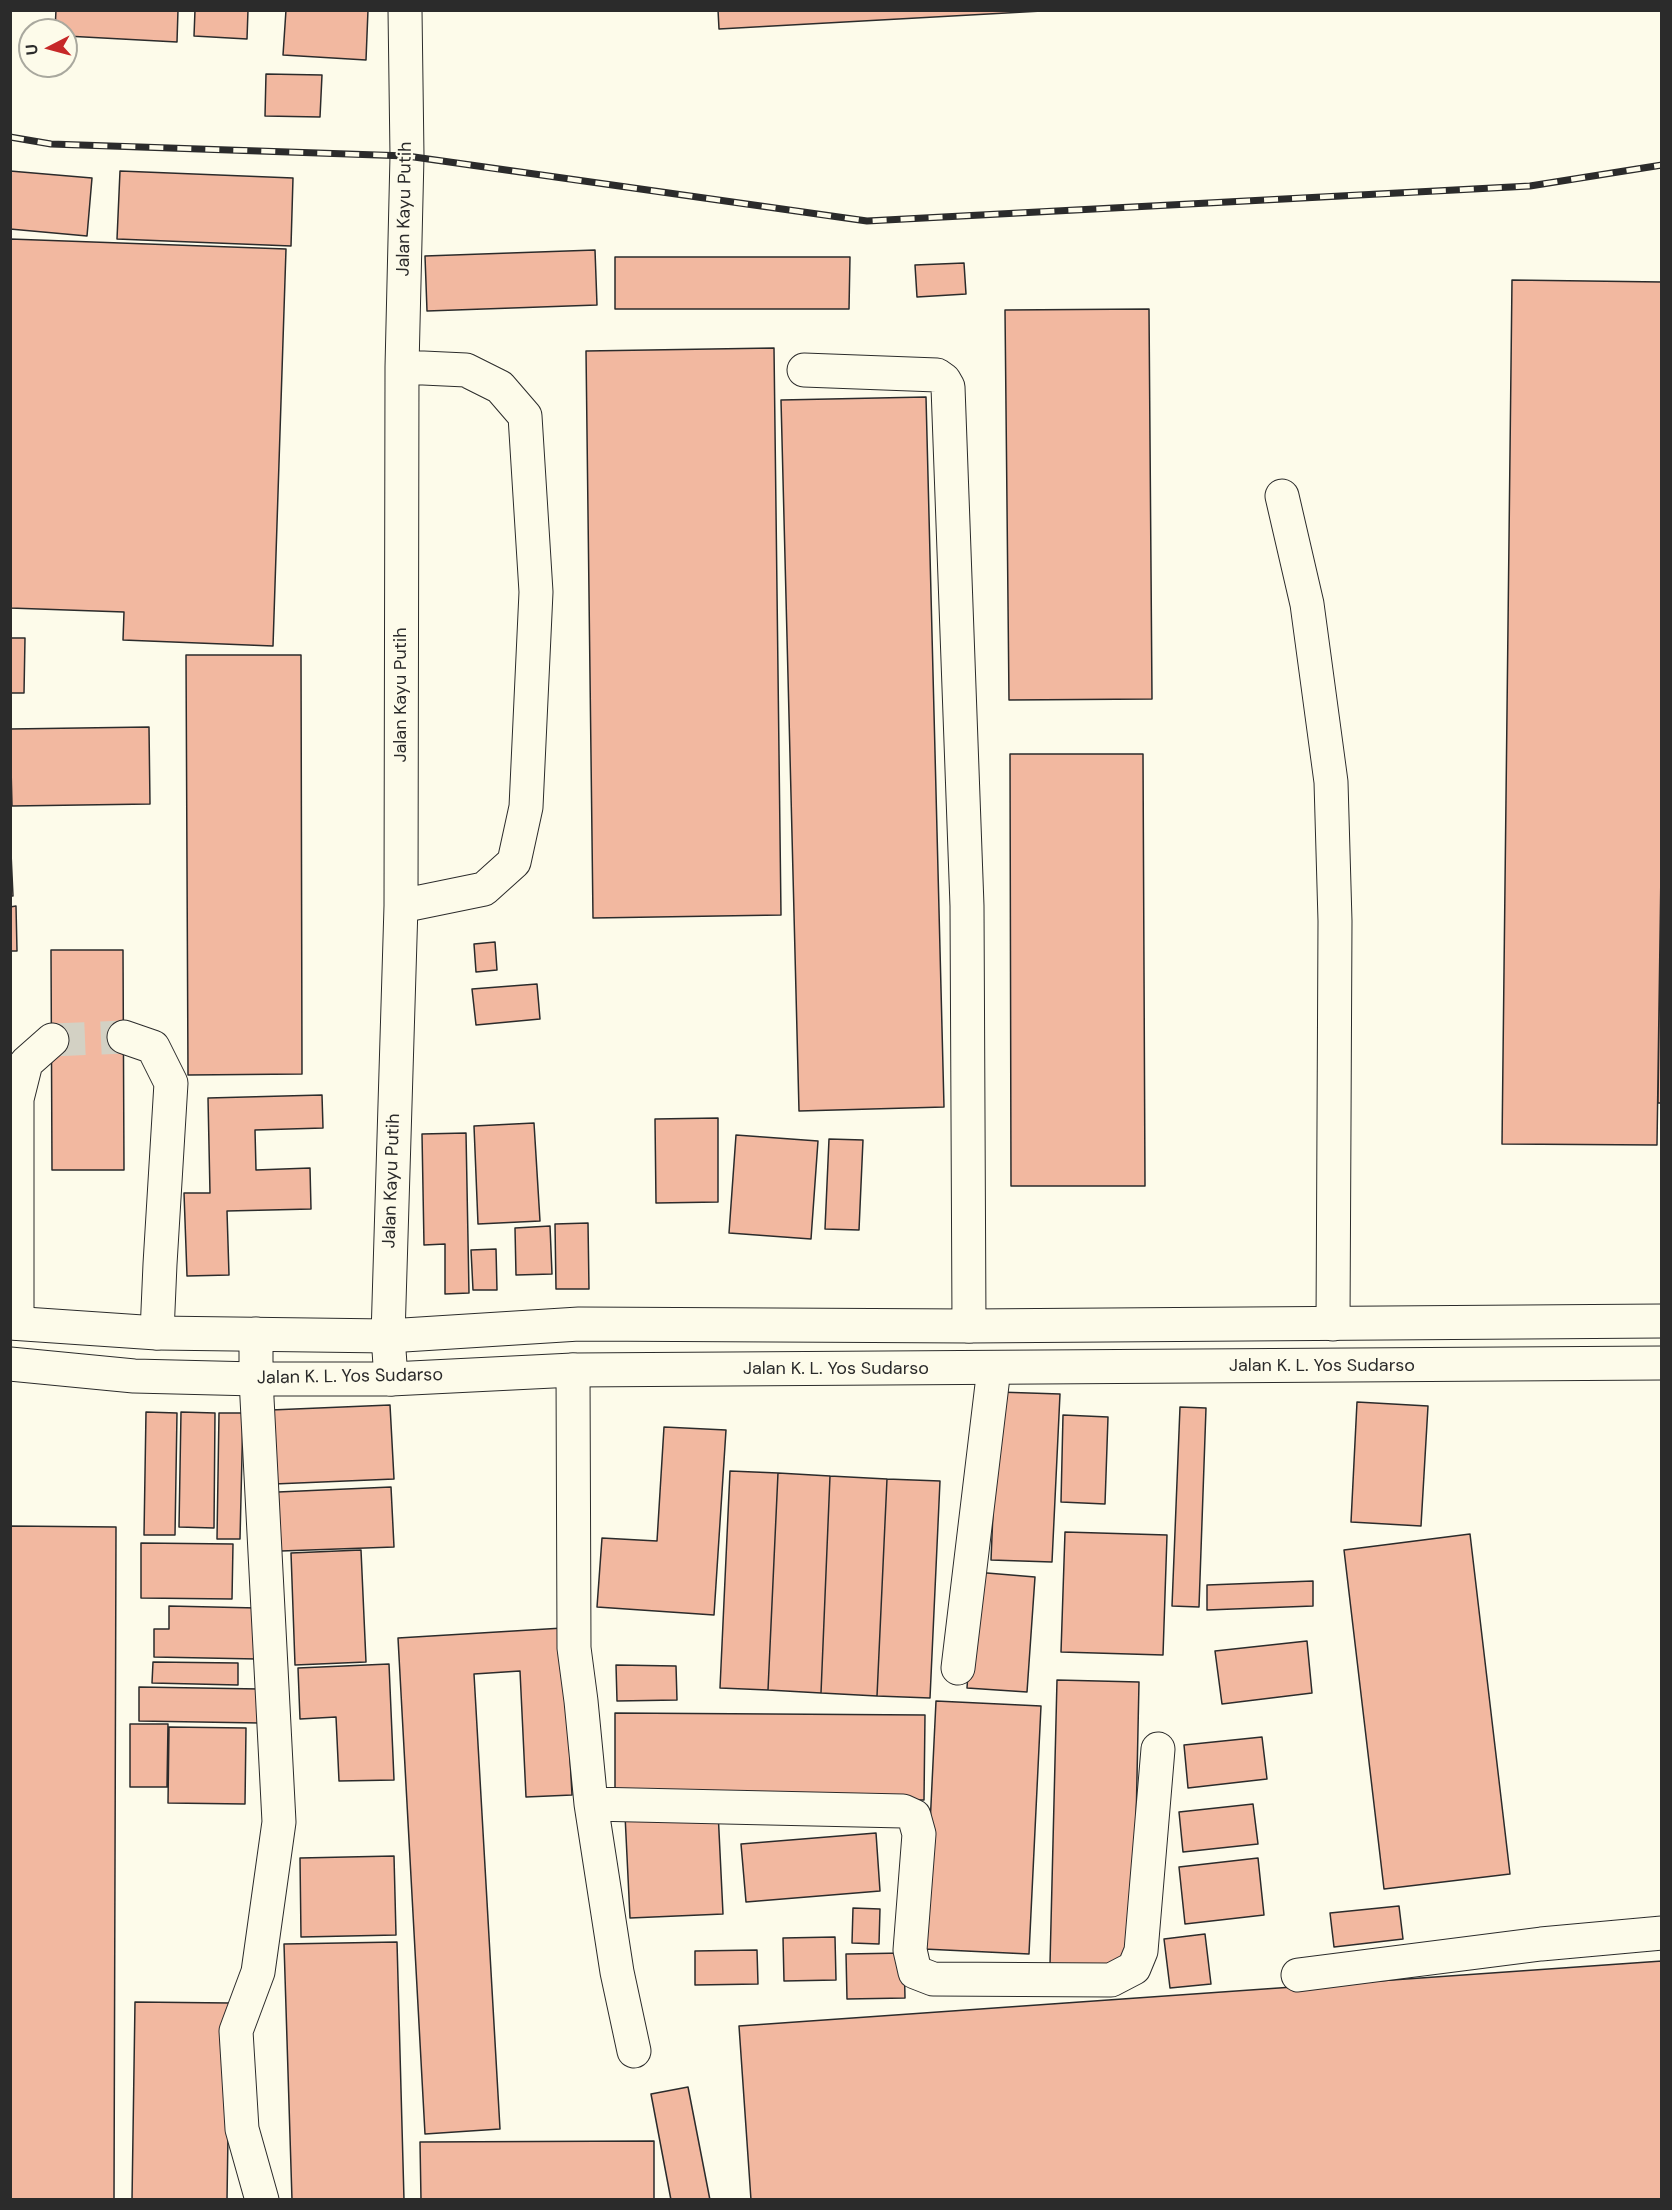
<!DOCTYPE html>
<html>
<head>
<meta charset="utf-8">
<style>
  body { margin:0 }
  #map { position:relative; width:1672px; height:2210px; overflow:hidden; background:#fdfbea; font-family:"DM Sans",sans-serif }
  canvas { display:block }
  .frame { position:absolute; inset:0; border:12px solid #2b2b2b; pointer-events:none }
  .north { position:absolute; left:18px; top:18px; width:60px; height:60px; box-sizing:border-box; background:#fdfbea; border:2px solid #a9a89e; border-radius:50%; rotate:264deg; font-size:16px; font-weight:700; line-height:24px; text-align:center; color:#2b2b2b }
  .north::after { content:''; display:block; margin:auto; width:21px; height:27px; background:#c62828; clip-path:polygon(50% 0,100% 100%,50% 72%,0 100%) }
</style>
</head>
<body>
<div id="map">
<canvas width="1672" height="2210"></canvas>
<div class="frame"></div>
<div class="north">U</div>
</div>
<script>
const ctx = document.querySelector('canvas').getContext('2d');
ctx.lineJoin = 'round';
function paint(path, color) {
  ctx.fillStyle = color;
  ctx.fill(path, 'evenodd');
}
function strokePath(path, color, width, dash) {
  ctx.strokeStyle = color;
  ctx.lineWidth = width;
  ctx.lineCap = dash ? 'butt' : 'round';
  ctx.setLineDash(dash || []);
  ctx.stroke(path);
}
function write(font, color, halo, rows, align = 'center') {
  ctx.font = font + ' "DM Sans",sans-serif';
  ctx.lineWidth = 4.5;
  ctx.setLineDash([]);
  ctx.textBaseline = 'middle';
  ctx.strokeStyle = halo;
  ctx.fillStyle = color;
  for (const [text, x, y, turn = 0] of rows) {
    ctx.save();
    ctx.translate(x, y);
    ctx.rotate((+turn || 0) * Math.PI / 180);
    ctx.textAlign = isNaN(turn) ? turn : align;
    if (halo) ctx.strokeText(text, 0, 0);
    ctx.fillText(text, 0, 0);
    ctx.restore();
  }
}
const building = new Path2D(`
  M 56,10 L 178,10 L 177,42 L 66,36 L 66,30 L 55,30 Z
  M 195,10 L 248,10 L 247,39 L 194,36 Z
  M 286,10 L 368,10 L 366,60 L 283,55 Z
  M 718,10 L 1042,10 L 1042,11 L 719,29 Z
  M 266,74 L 322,75 L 320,117 L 265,116 Z
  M 10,171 L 92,178 L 87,236 L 10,229 Z
  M 120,171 L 293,178 L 291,246 L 117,239 Z
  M 10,239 L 286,249 L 273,646 L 123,640 L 124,612 L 10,608 Z
  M 595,250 L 597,305 L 427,311 L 425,256 Z
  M 615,257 L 850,257 L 849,309 L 615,309 Z
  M 964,263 L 966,294 L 917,297 L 915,265 Z
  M 1512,280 L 1662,282 L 1662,801 L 1657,1145 L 1502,1144 Z
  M 1149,309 L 1152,699 L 1009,700 L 1005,310 Z
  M 774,348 L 781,915 L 593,918 L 586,351 Z
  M 926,397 L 944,1107 L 799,1111 L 781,400 Z
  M 10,638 L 25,638 L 24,693 L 10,693 Z
  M 186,655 L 301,655 L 302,1074 L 188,1075 Z
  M 149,727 L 150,804 L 12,806 L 10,729 Z
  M 1010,754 L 1143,754 L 1145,1186 L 1011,1186 Z
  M 1662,801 L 1662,1103 L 1658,1103 Z
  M 10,831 L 13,896 L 10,896 Z
  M 16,906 L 17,951 L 10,951 L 10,907 Z
  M 495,942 L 497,970 L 476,972 L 474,944 Z
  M 51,950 L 123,950 L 124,1170 L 52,1170 Z
  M 537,984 L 540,1019 L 476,1025 L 472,989 Z
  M 322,1095 L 323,1128 L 255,1130 L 256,1170 L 310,1168 L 311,1209 L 227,1211 L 229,1275 L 187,1276 L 184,1193 L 210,1193 L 208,1098 Z
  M 718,1118 L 718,1202 L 656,1203 L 655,1119 Z
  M 534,1123 L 540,1221 L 478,1224 L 474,1126 Z
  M 466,1133 L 469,1293 L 445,1294 L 445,1244 L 424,1245 L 422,1134 Z
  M 736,1135 L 818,1141 L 811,1239 L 729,1233 Z
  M 829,1139 L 863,1140 L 859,1230 L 825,1229 Z
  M 588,1223 L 589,1289 L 556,1289 L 555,1224 Z
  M 550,1226 L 552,1274 L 516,1275 L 515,1228 Z
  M 496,1249 L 497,1290 L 473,1290 L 471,1250 Z
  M 998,1392 L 1060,1394 L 1052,1562 L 991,1560 Z
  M 1357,1402 L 1428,1406 L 1421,1526 L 1351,1522 Z
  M 390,1405 L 394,1479 L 274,1484 L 271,1410 Z
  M 1180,1407 L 1206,1408 L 1199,1607 L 1172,1606 Z
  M 146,1412 L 177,1413 L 175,1535 L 144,1535 Z
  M 181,1412 L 215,1413 L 214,1528 L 179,1527 Z
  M 219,1413 L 243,1413 L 240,1539 L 217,1539 Z
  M 1063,1415 L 1108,1417 L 1105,1504 L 1061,1502 Z
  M 664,1427 L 726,1430 L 714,1615 L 597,1607 L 602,1538 L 657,1541 Z
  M 730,1471 L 778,1473 L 768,1690 L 720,1688 Z
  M 778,1473 L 830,1476 L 821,1693 L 768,1690 Z
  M 830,1476 L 887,1479 L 877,1696 L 821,1693 Z
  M 887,1479 L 940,1481 L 930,1698 L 877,1696 Z
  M 391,1487 L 394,1547 L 281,1551 L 278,1492 Z
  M 10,1526 L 116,1527 L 114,2200 L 10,2200 Z
  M 1065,1532 L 1167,1535 L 1163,1655 L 1061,1652 Z
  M 1470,1534 L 1510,1874 L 1384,1889 L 1344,1550 Z
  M 141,1543 L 233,1544 L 232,1599 L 141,1598 Z
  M 361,1550 L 366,1662 L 295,1665 L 291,1553 Z
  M 975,1572 L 1035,1577 L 1027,1692 L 967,1688 Z
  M 1313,1581 L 1313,1606 L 1207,1610 L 1207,1585 Z
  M 169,1606 L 257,1608 L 257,1659 L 154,1657 L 154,1629 L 169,1629 Z
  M 563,1628 L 572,1795 L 526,1797 L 520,1671 L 474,1674 L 500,2129 L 425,2134 L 398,1638 Z
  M 1307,1641 L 1312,1693 L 1222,1704 L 1215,1651 Z
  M 153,1662 L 238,1663 L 238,1685 L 152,1683 Z
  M 389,1664 L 394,1780 L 339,1781 L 336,1717 L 300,1719 L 298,1668 Z
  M 616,1665 L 676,1666 L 677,1700 L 617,1701 Z
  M 1057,1680 L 1139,1682 L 1133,1966 L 1050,1964 Z
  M 139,1687 L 260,1689 L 260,1723 L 139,1721 Z
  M 936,1701 L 1041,1706 L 1029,1954 L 924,1949 Z
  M 615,1713 L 925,1715 L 924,1800 L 615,1799 Z
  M 130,1724 L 168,1724 L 167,1787 L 130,1787 Z
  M 169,1727 L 246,1728 L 245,1804 L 168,1803 Z
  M 1262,1737 L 1267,1779 L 1188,1788 L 1184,1745 Z
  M 1253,1804 L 1258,1844 L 1183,1852 L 1179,1812 Z
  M 718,1811 L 723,1914 L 630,1918 L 625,1815 Z
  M 876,1833 L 880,1891 L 746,1902 L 741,1844 Z
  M 394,1856 L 396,1935 L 301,1937 L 300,1858 Z
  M 1258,1858 L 1264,1915 L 1185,1924 L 1179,1867 Z
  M 1399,1906 L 1403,1939 L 1334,1947 L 1330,1913 Z
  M 853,1908 L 880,1909 L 879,1944 L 852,1943 Z
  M 1205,1934 L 1211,1984 L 1170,1988 L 1164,1939 Z
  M 835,1937 L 836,1980 L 784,1981 L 783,1938 Z
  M 397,1942 L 404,2200 L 292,2200 L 284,1944 Z
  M 757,1950 L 758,1984 L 695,1985 L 695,1951 Z
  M 904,1953 L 905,1998 L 847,1999 L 846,1954 Z
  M 1662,1961 L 1662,2200 L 751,2200 L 739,2026 Z
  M 135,2002 L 230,2003 L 227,2200 L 132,2200 Z
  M 688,2087 L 710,2200 L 671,2200 L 651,2094 Z
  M 654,2141 L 654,2200 L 421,2200 L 420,2142 Z`);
paint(building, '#f2b8a0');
strokePath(building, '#2b2b2b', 1.5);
strokePath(new Path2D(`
  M 52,1040 L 124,1037`), '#d3d1c4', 33, [33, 16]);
const minor = new Path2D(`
  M 804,370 L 937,375 L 944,380 L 948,387 L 967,906 L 969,1326
  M 1282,496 L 1307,604 L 1331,782 L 1335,921 L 1333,1324
  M 401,906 L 484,889 L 514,862 L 526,807 L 536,592 L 525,416 L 500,387 L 466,370 L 402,367
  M 124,1037 L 153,1047 L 171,1083 L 160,1264 L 157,1333
  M 17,1323 L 17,1099 L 26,1063 L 52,1040
  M 256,1334 L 256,1379 L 279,1822 L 258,1972 L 236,2031 L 242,2129 L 262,2200
  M 573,1370 L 574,1648 L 581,1701 L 591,1804 L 903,1811 L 914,1816 L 919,1834 L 910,1950 L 915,1972 L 933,1979 L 1111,1980 L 1134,1968 L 1141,1951 L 1158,1749
  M 391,1379 L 388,1336 L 401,906 L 402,367 L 407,156 L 405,10
  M 958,1668 L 994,1368
  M 591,1804 L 617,1972 L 634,2051
  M 1298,1975 L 1541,1944 L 1662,1933`);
const highway = new Path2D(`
  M 10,1323 L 157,1333 L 388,1336 L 579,1324 L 969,1326 L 1662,1321
  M 10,1364 L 134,1376 L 256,1379 L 391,1379 L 573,1370 L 1662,1363`);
strokePath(minor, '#2b2b2b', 35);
strokePath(highway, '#2b2b2b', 35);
strokePath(minor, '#fdfbea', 33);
strokePath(highway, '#fdfbea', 33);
const rail = new Path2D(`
  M 10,137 L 51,144 L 407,156 L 867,221 L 1530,186 L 1662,165`);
strokePath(rail, '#2b2b2b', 7);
strokePath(rail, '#fdfbea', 4.5, [14]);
write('18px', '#2b2b2b', '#fdfbea', [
  ["Jalan Kayu Putih",405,209,-89],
  ["Jalan Kayu Putih",401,695,-90],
  ["Jalan Kayu Putih",392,1181,-88],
  ["Jalan K. L. Yos Sudarso",1322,1366],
  ["Jalan K. L. Yos Sudarso",836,1369],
  ["Jalan K. L. Yos Sudarso",350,1377,-1]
]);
</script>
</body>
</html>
